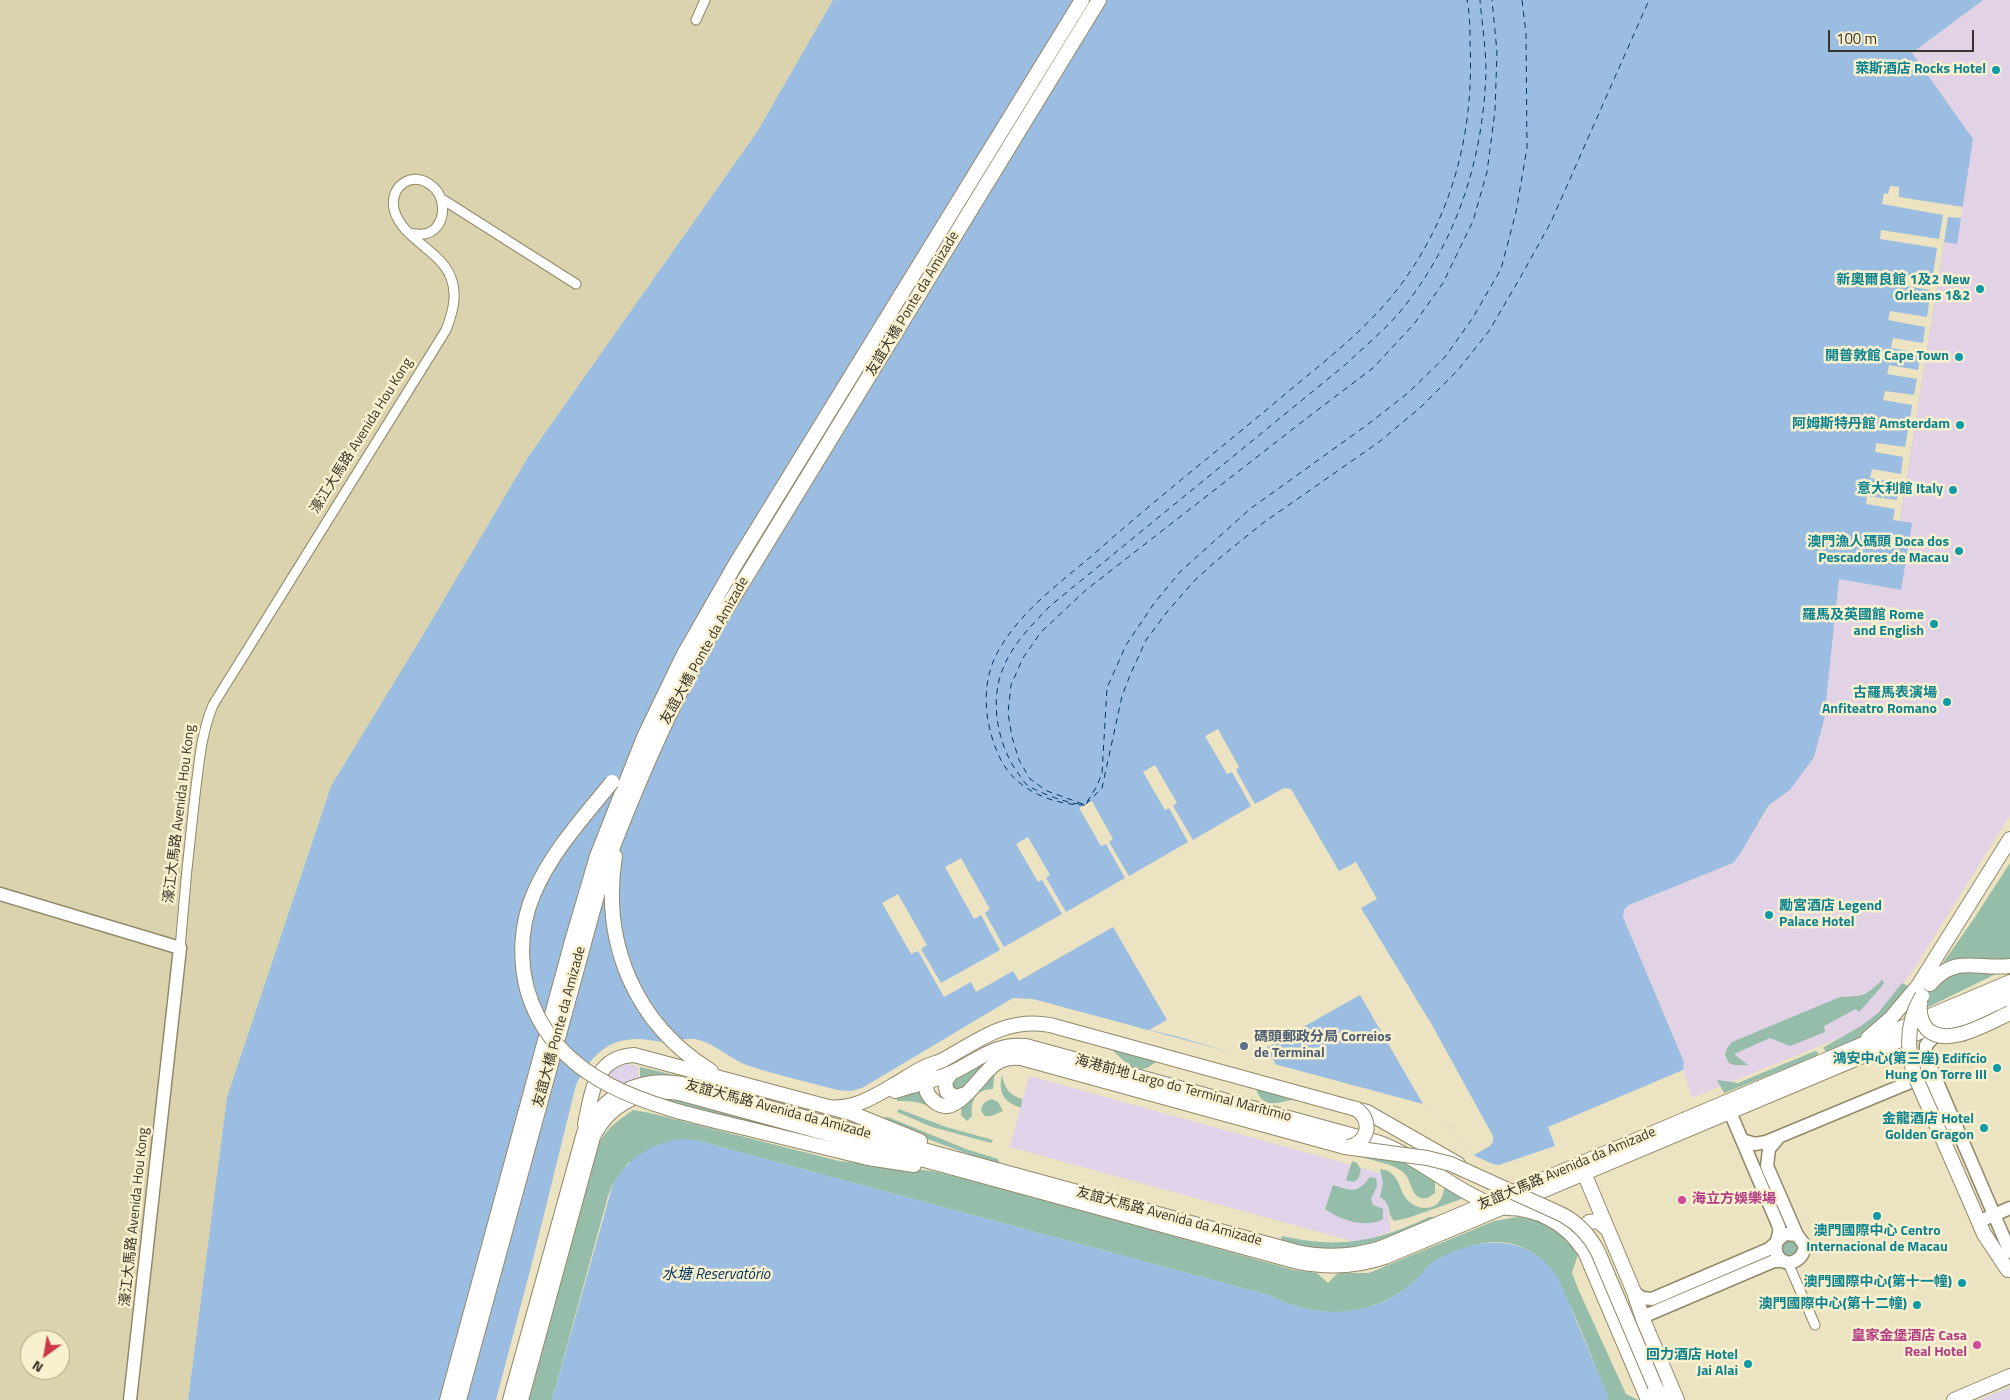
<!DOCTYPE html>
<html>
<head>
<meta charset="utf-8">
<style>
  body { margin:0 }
  #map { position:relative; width:2010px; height:1400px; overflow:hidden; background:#ebe3c1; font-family:"Titillium Web",sans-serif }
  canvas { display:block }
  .north { position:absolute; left:20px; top:1330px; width:50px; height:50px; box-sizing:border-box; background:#f8f0ce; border:1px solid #aba58c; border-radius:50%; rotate:212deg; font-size:14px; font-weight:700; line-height:20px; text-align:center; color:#383528 }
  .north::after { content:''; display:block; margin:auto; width:18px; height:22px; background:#ca3a4a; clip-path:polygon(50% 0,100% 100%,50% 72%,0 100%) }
  .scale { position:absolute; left:1828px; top:30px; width:146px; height:22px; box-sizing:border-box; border:2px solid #383528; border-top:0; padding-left:6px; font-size:15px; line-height:18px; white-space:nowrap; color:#383528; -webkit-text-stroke:4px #f8f0ce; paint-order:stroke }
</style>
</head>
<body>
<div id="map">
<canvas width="2010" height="1400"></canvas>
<div class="north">N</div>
<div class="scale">100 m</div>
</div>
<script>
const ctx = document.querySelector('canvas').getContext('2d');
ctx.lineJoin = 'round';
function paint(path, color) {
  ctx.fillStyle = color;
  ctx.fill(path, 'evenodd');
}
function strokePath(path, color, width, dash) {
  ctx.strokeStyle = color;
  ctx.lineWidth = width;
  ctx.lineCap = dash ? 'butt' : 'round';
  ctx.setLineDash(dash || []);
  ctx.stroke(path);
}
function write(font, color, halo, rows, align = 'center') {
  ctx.font = font + ' "Titillium Web","Noto Sans SC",sans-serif';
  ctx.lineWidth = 5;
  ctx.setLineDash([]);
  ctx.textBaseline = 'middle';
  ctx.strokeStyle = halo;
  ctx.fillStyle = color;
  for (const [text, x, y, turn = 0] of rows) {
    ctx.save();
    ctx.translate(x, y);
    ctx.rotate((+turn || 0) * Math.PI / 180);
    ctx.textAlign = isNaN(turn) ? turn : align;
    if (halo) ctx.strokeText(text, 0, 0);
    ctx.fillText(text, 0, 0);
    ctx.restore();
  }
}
paint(new Path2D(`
  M 1983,0 L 2010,0 L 2010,815 L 1910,975 L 1878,1016 L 1859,1030 L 1692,1098 L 1683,1070 L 1684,1062 L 1623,917 L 1624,910 L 1629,905 L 1733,863 L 1740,854 L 1770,805 L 1790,790 L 1824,720 L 1839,579 L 1901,590 L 1893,520 L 1873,281 L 1973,139 L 1911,53 Z`), '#e2d2e5');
paint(new Path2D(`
  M 623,1063 L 638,1066 L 639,1083 L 601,1083 L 606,1072 Z
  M 1029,1076 L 1384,1174 L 1391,1231 L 1359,1243 L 1010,1147 Z
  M 2010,1387 L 2010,1400 L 1979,1400 Z`), '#ded3e8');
paint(new Path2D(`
  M 2010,863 L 2010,961 L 2002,971 L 1918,1012 L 1910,1010 L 1973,920 Z
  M 1882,980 L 1884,982 L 1882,986 L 1859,1012 L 1856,1009 L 1824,1026 L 1825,1032 L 1790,1046 L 1770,1038 L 1734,1054 L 1748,1065 L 1734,1065 L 1729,1063 L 1725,1055 L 1727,1048 L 1732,1042 L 1840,997 C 1863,996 1865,997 1882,980 Z
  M 1902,983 L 1912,988 L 1855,1044 L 1828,1054 L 1823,1048 L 1826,1046 L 1861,1026 L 1878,1013 Z
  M 1113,1045 L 1160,1058 C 1139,1079 1131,1067 1113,1051 Z
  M 1018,1049 L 1377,1148 C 1394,1155 1425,1166 1435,1182 L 1435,1193 L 1428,1198 C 1411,1201 1413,1184 1405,1174 C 1400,1169 1393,1166 1387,1164 L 1233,1123 L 1237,1111 L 1018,1051 C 1007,1053 997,1055 988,1062 C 976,1070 969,1092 953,1091 L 948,1085 L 950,1080 C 972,1067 992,1051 1018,1049 Z
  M 1815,1051 L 1818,1052 L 1817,1056 L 1724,1093 L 1717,1080 L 1738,1083 Z
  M 640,1067 L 692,1079 L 640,1082 Z
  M 995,1070 L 993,1089 C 976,1089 970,1101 972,1116 L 967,1121 L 961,1115 L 962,1105 Z
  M 1002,1075 C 1005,1089 1009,1095 1022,1099 L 1021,1108 C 1004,1102 998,1093 1002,1075 Z
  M 1255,1086 L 1299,1098 C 1279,1102 1262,1112 1255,1086 Z
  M 921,1088 L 950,1111 L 950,1114 C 942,1114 934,1108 926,1105 C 917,1101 907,1101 897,1101 L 897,1095 Z
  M 660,1097 L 688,1100 L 857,1146 L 853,1151 L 652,1101 Z
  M 992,1099 L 998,1102 L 1003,1111 L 991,1116 L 985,1116 L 981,1111 C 982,1104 985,1101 992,1099 Z
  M 899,1109 L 946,1127 L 993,1140 L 991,1143 L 932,1127 L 897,1112 Z
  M 633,1110 L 650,1113 L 839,1161 L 932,1171 L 990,1185 L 1294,1270 L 1317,1273 L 1328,1283 L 1338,1273 L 1369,1273 L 1494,1221 L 1518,1217 L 1542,1221 L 1563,1233 L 1579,1251 L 1572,1273 L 1579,1291 L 1626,1394 L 1638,1400 L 1609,1400 C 1590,1356 1572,1296 1542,1260 C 1538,1255 1532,1252 1526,1249 C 1501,1237 1478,1242 1453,1253 C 1447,1255 1438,1258 1433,1262 C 1428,1266 1424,1272 1420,1276 C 1410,1286 1398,1294 1386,1300 C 1348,1319 1305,1314 1269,1295 L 699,1141 L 686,1139 L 628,1163 L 613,1184 L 608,1196 L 552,1400 L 527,1400 L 592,1159 C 603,1132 609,1127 633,1110 Z
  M 888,1117 L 966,1149 L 998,1159 L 1001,1166 L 873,1119 Z
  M 1352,1161 L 1357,1163 L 1361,1170 L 1358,1179 L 1353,1182 L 1346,1180 Z
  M 1380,1169 C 1386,1170 1390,1171 1394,1176 C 1400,1182 1400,1190 1405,1197 C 1412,1207 1427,1212 1437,1204 C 1442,1199 1444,1193 1444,1186 L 1464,1198 L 1408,1218 L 1394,1221 C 1386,1213 1393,1205 1380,1197 L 1383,1183 Z
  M 1370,1177 L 1376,1178 L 1377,1186 L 1371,1199 L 1373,1205 L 1383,1209 L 1383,1219 C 1366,1229 1340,1220 1325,1209 L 1333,1185 C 1352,1191 1357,1194 1370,1177 Z
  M 1429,1217 L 1434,1217 L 1437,1219 L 1381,1246 L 1336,1254 L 1278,1247 L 1282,1236 C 1340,1249 1376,1242 1429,1217 Z
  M1780 1248a9 9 0 1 1 18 0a9 9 0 1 1-18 0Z`), '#96bdaa');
paint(new Path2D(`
  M 0,0 L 833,0 L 757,132 L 528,457 L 426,630 L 331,786 L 227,1097 L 188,1400 L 0,1400 ZM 30,1340 L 60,1340 L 60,1370 L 30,1370 Z`), '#dbd2ae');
paint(new Path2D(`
  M 833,0 L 1983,0 L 1912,53 L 1973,139 L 1957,244 L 1944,242 L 1900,521 L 1912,523 L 1901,590 L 1839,579 L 1824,720 L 1814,757 L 1790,790 L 1769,805 L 1740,854 L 1733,863 L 1629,905 L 1624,910 L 1623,917 L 1684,1062 L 1683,1070 L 1548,1127 L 1555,1146 L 1499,1165 L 1493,1164 L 1475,1156 L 1435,1112 L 1423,1104 L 1033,999 L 1013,998 L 862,1088 L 851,1091 L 837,1090 C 808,1082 778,1075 749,1066 C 731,1060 717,1045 699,1040 C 688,1036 676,1042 665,1042 C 656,1042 648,1039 639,1039 C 606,1038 589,1059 576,1085 L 533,1259 L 496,1400 L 188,1400 L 227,1097 L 331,786 L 426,630 L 528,457 L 757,132 Z
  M 686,1139 L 699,1141 L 1269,1295 C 1305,1314 1347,1318 1385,1301 C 1397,1295 1409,1286 1419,1277 C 1424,1272 1428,1264 1434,1261 C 1474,1237 1527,1232 1556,1275 C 1564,1288 1569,1305 1576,1320 C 1587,1346 1598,1373 1609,1400 L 552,1400 L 613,1184 C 630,1156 653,1141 686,1139 Z`), '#9bbde1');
paint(new Path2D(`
  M 1890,186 L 1899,187 L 1899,197 L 1963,207 L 1961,218 L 1948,217 L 1900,521 L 1893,520 L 1895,509 L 1866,504 L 1867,496 L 1897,500 L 1900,483 L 1870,478 L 1872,469 L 1901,474 L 1903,457 L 1875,452 L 1876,443 L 1905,447 L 1908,430 L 1879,425 L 1880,417 L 1910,421 L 1912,405 L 1883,400 L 1885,391 L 1914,395 L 1917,379 L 1887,374 L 1889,365 L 1918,370 L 1921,353 L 1891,348 L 1893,338 L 1923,343 L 1925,327 L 1888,320 L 1890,311 L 1927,317 L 1931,290 L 1873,281 L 1875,272 L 1932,281 L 1937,248 L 1880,239 L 1881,230 L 1939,239 L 1943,215 L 1882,204 L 1884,193 L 1888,194 Z
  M 1218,729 L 1239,767 L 1236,770 L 1255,804 L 1284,788 L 1291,789 L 1339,871 L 1356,862 L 1377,899 L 1361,908 L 1432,1025 L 1493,1136 L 1493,1142 L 1490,1146 L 1474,1155 L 1435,1112 L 1423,1104 L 1360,995 L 1266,1048 L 1277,1066 L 1172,1035 L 1149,1030 L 1167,1020 L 1113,927 L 1019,981 L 1013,971 L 976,992 L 971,982 L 944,997 L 918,951 L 911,954 L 882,903 L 898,894 L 927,945 L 921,949 L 941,983 L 1000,950 L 981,915 L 974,919 L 945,867 L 961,858 L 990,909 L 985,913 L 1004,947 L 1062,914 L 1042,880 L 1038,882 L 1016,844 L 1028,837 L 1050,875 L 1046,878 L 1066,912 L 1125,878 L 1106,844 L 1101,846 L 1079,808 L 1092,801 L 1113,839 L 1109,842 L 1129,876 L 1188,842 L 1169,808 L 1165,810 L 1143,772 L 1155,765 L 1177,803 L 1173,806 L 1193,840 L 1251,806 L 1232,772 L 1227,774 L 1205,736 Z`), '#ebe3c1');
strokePath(new Path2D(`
  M 1087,802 L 1097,786 L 1102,773 L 1107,688 L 1126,645 L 1155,602 L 1181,571 L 1250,509 L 1367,425 L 1408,393 L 1445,357 L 1472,319 L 1501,269 L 1516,212 L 1527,148 L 1526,33 L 1522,0
  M 1079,804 C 1067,803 1036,792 1026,784 C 1023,781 1020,775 1017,772 C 997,743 989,699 1004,666 C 1014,642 1033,624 1050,606 L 1345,365 C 1366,345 1390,326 1407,303 C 1459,235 1483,157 1486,72 C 1486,49 1482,24 1480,0
  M 1083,804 L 1047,791 L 1030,779 L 1019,760 L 1012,737 L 1008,713 L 1011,685 L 1023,658 L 1041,632 L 1086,590 L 1307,418 L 1373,368 L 1414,324 L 1443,283 L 1473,221 L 1487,172 L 1495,111 L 1497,52 L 1492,0
  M 1086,804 L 1102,788 L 1122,696 L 1131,673 L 1146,640 L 1167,612 L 1194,581 L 1216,561 L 1263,523 L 1379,442 L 1421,407 L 1458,370 L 1489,331 L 1520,278 L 1551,222 L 1649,0
  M 1085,805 C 1053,805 1016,790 1001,760 C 984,726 979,682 1000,648 C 1022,610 1061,582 1094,554 C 1158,497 1225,445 1290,390 C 1331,356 1374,323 1405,279 C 1455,209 1474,127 1470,43 C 1470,28 1470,14 1467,0`), '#033764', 1, [6, 5]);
const street = new Path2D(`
  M 696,20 L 705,0
  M 442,199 L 576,284
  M 180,948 C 184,897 189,846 195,795 C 199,764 201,734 213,705 L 446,330 C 452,314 458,296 451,278 C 441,250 401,239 394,209 C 389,185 414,170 432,186 C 449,199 445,231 424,234 C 420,235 413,233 409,233
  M 1785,1262 L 1789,1265 L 1815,1325`);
const secondary = new Path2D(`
  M 0,894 L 180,948 L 130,1400
  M 1935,1036 L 1926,1045 L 1926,1056 L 2010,1252
  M 1908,1083 C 1932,1074 1939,1108 1946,1125
  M 1730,1112 L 1779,1227 C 1781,1237 1772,1245 1777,1254 C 1784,1271 1807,1260 1804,1244 L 1797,1235 L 1785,1234 L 1777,1241
  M 1779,1137 L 1769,1149 L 1767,1166 L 1797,1235
  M 1742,1140 L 1755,1144 L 1766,1142 L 1908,1083 L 1921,1072 L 1926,1057
  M 1987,1218 L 2010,1208
  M 1634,1292 L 1642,1298 L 1652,1299 L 1769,1249 L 1777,1242
  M 1644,1322 L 1644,1318 L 1647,1315 L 1774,1261 L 1784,1261`);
const primary = new Path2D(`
  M 615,856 C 601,943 635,1024 711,1071
  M 1930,984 C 1955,954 1978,970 2010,966
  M 1937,1035 L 2010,1005
  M 1868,1038 L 1891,1018 L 1918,986 L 2010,839
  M 930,1073 C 927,1079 925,1085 927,1092 C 929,1097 933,1101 938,1104 C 958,1116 980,1074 995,1064 C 1003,1058 1011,1057 1021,1058 L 1345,1147
  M 951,1073 L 945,1082 L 947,1092 L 956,1097 L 966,1094
  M 895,1091 C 914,1085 933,1081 951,1073 C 978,1061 993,1043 1026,1046 L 1380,1143 C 1419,1158 1450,1187 1488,1203
  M 827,1107 C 855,1110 875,1096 899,1082 C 907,1077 916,1071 925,1067 C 931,1064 937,1063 943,1060 C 979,1040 1007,1017 1050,1025 L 1367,1112 L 1458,1164
  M 585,1124 C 592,1093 594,1057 634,1055 L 851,1113 L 920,1141
  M 741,1127 L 868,1158 L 914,1165
  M 1584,1173 L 1634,1292 L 1644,1322 L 1677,1400
  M 1972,1206 L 1984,1234 L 2008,1270
  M 1507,1208 C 1536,1208 1566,1223 1582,1248
  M 1607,1229 L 1598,1221 L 1589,1222 L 1582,1228 L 1580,1240 L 1648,1400
  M 1655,1386 L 1663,1400
  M 447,1400 L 572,941 L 597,856 L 644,737 L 683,656 L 735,565 L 1082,0
  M 459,1400 L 604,870 C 631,799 660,730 695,663 C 711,632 730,603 748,574 L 1099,0
  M 510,1400 L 584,1133 C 603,1095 640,1076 682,1084 L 1297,1252 C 1326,1258 1353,1257 1381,1248 L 2010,982
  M 521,1400 L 593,1137 C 609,1104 643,1087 679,1093 L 1298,1262 C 1328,1268 1356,1267 1385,1257 L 2010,994
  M 1954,1400 L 2010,1376`);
strokePath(street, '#91896a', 11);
strokePath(secondary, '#91896a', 15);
strokePath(primary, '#91896a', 16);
strokePath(street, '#fff', 9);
strokePath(secondary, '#fff', 12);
strokePath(primary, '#fff', 14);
const primaryBridge = new Path2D(`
  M 612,782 C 584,817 552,851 534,893 C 521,923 519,957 527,989 C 554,1085 656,1107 741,1127
  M 1922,996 C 1907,1021 1906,1049 1915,1076 L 1972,1206
  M 1920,1004 C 1919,1013 1921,1022 1927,1029 C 1947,1049 1989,1022 2010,1013
  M 1345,1147 L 1427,1158 L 1451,1164 L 1563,1215 C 1579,1224 1590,1236 1598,1252 L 1655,1386
  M 1348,1147 C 1369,1143 1373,1120 1356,1109`);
strokePath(primaryBridge, '#91896a', 16, []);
strokePath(primaryBridge, '#fff', 14);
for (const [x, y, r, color] of [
  [1996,70,5,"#0f9aa8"],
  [1980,289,5,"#0f9aa8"],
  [1959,357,5,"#0f9aa8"],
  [1960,425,5,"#0f9aa8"],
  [1953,490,5,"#0f9aa8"],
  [1959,551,5,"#0f9aa8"],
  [1934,624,5,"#0f9aa8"],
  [1947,702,5,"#0f9aa8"],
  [1769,915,5,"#0f9aa8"],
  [1244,1046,5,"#5c6f8a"],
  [1997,1068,5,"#0f9aa8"],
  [1984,1128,5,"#0f9aa8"],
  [1682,1200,5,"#d1479c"],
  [1877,1216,5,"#0f9aa8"],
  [1962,1283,5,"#0f9aa8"],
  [1917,1305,5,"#0f9aa8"],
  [1977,1345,5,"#d1479c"],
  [1748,1364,5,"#0f9aa8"]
]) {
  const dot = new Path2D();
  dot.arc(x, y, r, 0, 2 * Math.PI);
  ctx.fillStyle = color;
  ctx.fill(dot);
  strokePath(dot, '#f8f0ce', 2);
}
write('bold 14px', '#0d838f', '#f8f0ce', [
  ["萊斯酒店 Rocks Hotel",1986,70],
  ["新奧爾良館 1及2 New",1970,281],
  ["Orleans 1&2",1970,297],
  ["開普敦館 Cape Town",1949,357],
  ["阿姆斯特丹館 Amsterdam",1950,425],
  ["意大利館 Italy",1943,490],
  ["澳門漁人碼頭 Doca dos",1949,543],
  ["Pescadores de Macau",1949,559],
  ["羅馬及英國館 Rome",1924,616],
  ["and English",1924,632],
  ["古羅馬表演場",1937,694],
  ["Anfiteatro Romano",1937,710],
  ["勵宮酒店 Legend",1779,907,"left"],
  ["Palace Hotel",1779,923,"left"],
  ["鴻安中心(第三座) Edifício",1987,1060],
  ["Hung On Torre III",1987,1076],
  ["金龍酒店 Hotel",1974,1120],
  ["Golden Gragon",1974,1136],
  ["澳門國際中心 Centro",1877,1232,"center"],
  ["Internacional de Macau",1877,1248,"center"],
  ["澳門國際中心(第十一幢)",1952,1283],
  ["澳門國際中心(第十二幢)",1907,1305],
  ["回力酒店 Hotel",1738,1356],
  ["Jai Alai",1738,1372]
], 'right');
write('14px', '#383528', '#f8f0ce', [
  ["友誼大橋 Ponte da Amizade",913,304,-59],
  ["濠江大馬路 Avenida Hou Kong",362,436,-58],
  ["友誼大橋 Ponte da Amizade",705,651,-61],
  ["濠江大馬路 Avenida Hou Kong",180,814,-83],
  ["友誼大橋 Ponte da Amizade",560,1027,-75],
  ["海港前地 Largo do Terminal Marítimio",1183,1089,15],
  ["友誼大馬路 Avenida da Amizade",778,1110,15],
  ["友誼大馬路 Avenida da Amizade",1567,1169,-23],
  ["濠江大馬路 Avenida Hou Kong",135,1217,-84],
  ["友誼大馬路 Avenida da Amizade",1169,1217,15]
]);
write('bold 14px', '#4e5e75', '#f8f0ce', [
  ["碼頭郵政分局 Correios",1254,1038],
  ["de Terminal",1254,1054]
], 'left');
write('bold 14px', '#b23c85', '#f8f0ce', [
  ["海立方娛樂場",1692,1200],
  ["皇家金堡酒店 Casa",1967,1337,"right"],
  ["Real Hotel",1967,1353,"right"]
], 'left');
write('italic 15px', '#033764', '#f8f0ce', [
  ["水塘 Reservatório",716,1275]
]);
</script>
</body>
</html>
